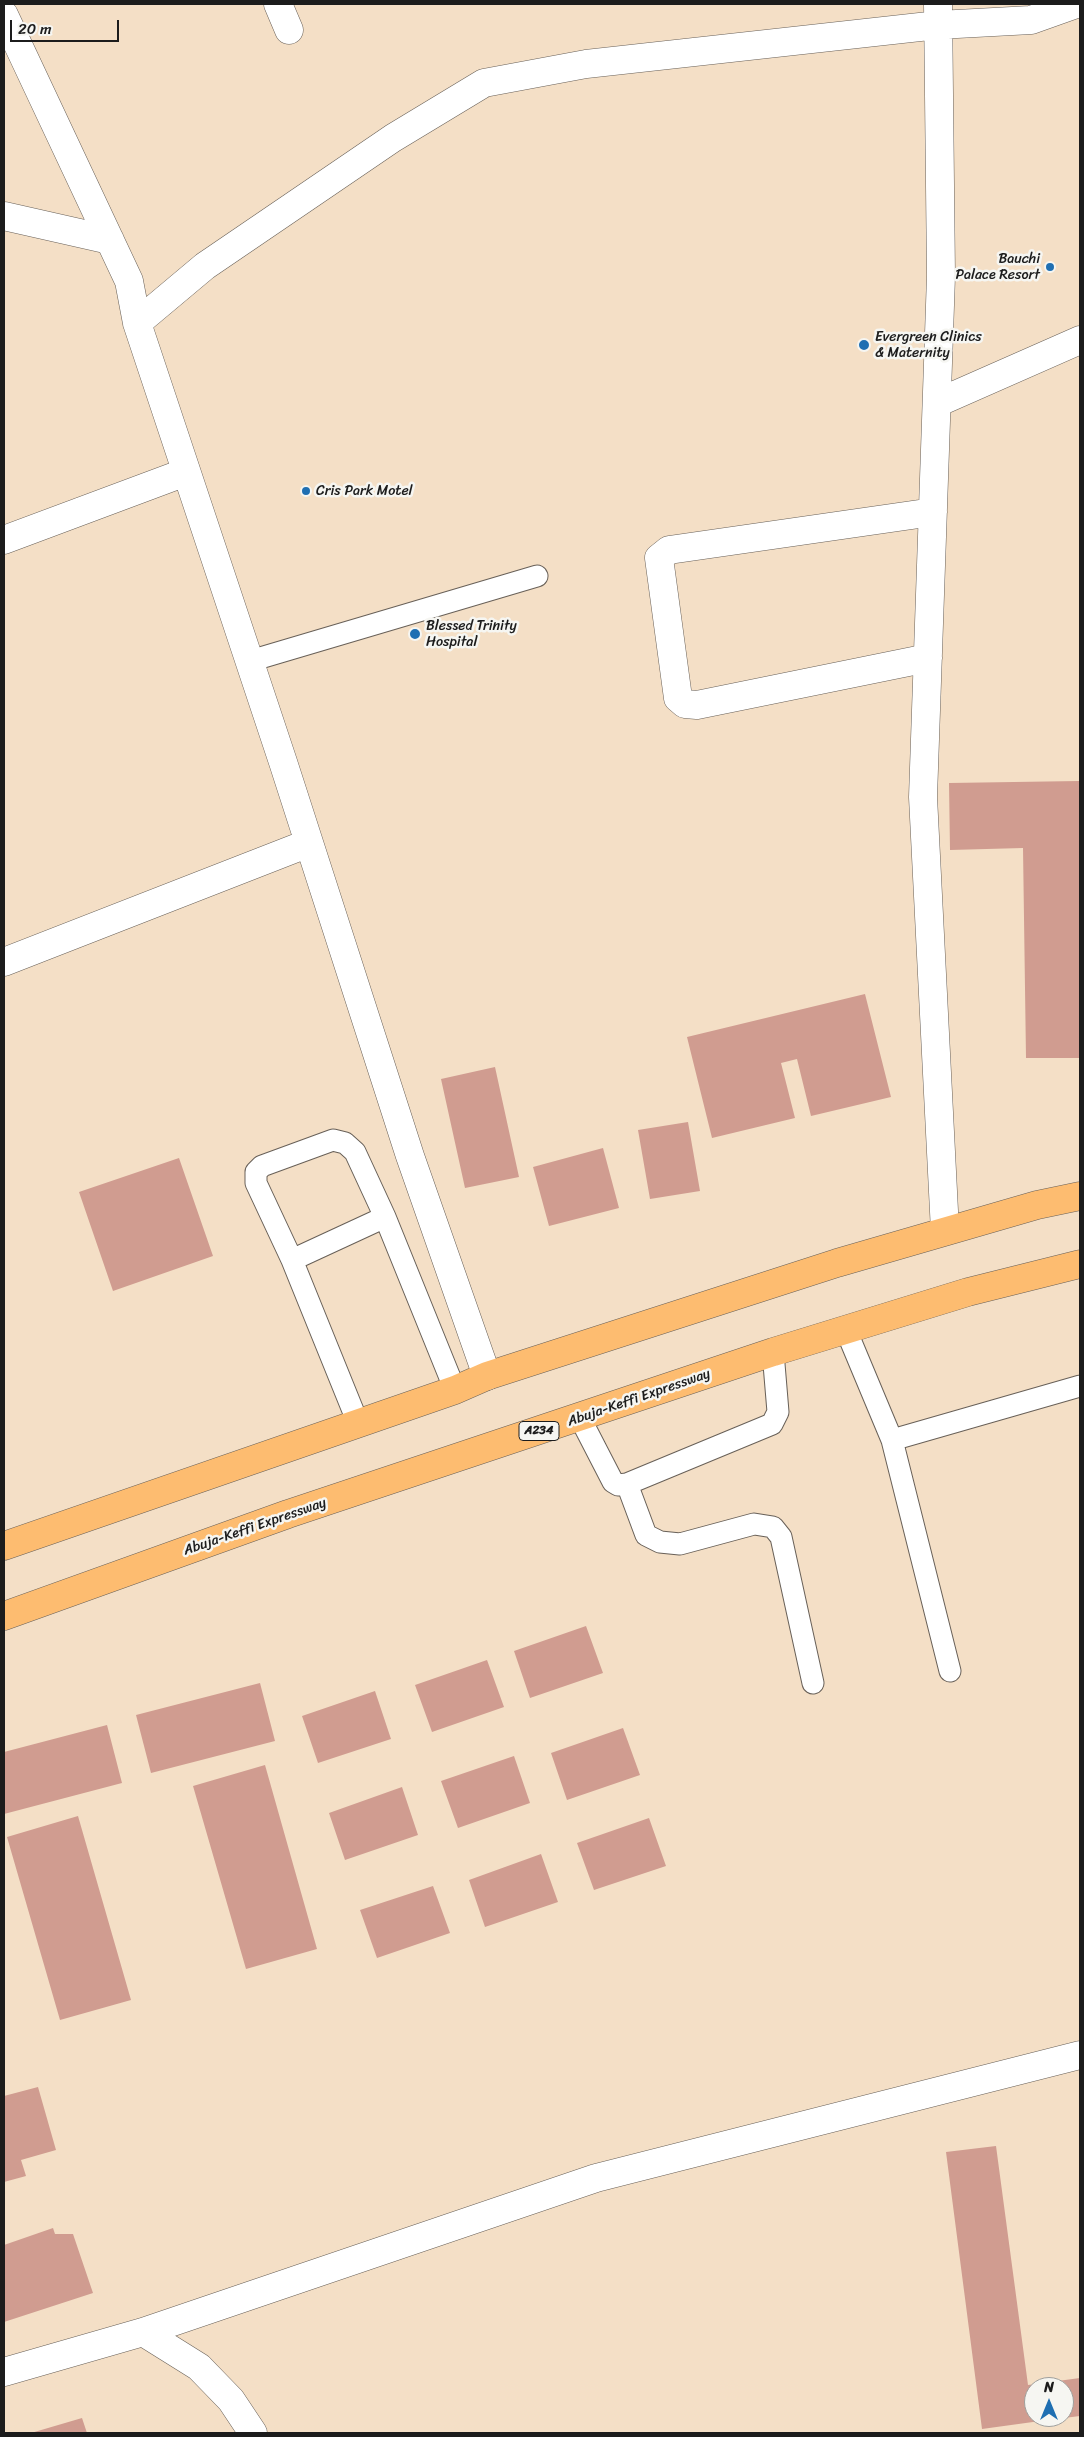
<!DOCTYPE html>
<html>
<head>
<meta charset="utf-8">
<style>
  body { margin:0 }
  #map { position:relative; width:1084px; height:2437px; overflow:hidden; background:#f4dfc6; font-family:Sriracha,sans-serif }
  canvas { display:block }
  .frame { position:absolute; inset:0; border:5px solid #1c1c1c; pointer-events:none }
  .north { position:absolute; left:1024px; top:2377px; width:50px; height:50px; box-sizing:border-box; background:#f6f6f2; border:1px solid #9f9f9c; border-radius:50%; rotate:0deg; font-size:14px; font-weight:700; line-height:20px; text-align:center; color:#1c1c1c }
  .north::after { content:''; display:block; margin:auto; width:18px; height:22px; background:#1f6fb2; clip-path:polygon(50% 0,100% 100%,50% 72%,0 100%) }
  .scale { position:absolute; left:10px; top:20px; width:109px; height:22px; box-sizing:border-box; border:2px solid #1c1c1c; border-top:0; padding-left:6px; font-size:15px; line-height:18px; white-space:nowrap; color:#1c1c1c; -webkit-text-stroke:4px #f6f6f2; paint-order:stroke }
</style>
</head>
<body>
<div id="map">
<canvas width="1084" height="2437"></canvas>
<div class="frame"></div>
<div class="north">N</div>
<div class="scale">20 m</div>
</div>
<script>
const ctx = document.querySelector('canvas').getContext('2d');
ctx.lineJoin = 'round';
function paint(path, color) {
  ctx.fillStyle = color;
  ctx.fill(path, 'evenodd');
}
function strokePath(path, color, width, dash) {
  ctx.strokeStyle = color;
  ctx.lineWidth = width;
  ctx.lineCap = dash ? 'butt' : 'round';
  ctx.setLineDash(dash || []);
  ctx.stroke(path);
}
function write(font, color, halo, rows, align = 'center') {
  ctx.font = font + ' Sriracha,sans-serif';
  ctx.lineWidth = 5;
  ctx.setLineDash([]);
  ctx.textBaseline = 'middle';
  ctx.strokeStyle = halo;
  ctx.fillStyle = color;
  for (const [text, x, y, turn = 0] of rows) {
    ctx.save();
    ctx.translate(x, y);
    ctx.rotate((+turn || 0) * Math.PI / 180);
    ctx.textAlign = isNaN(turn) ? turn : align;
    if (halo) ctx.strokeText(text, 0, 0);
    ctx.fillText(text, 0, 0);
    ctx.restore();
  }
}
paint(new Path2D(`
  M 1079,781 L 1080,1058 L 1026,1058 L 1023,848 L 950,850 L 949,783 Z
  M 865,994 L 891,1097 L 811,1116 L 797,1059 L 781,1063 L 795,1118 L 712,1138 L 687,1037 Z
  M 495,1067 L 519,1177 L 465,1188 L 441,1079 Z
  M 688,1122 L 700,1191 L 650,1199 L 638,1130 Z
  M 603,1148 L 619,1208 L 549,1226 L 533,1167 Z
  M 179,1158 L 213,1256 L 113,1291 L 79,1192 Z
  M 586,1626 L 603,1673 L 530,1698 L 514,1651 Z
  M 487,1660 L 504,1707 L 432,1732 L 415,1685 Z
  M 260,1683 L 275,1741 L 151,1773 L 136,1715 Z
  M 375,1691 L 391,1739 L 318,1763 L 302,1716 Z
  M 107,1725 L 122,1783 L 4,1814 L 4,1752 Z
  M 623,1728 L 640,1775 L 567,1800 L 551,1753 Z
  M 514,1756 L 530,1803 L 458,1828 L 441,1781 Z
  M 265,1765 L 317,1949 L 246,1969 L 193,1786 Z
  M 402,1787 L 418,1835 L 345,1860 L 329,1813 Z
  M 78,1816 L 131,2000 L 60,2020 L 7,1837 Z
  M 649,1818 L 666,1866 L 594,1890 L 577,1843 Z
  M 541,1854 L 558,1902 L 485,1927 L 469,1880 Z
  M 433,1886 L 450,1933 L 377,1958 L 360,1910 Z
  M 38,2087 L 56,2150 L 21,2160 L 26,2176 L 4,2182 L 4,2096 Z
  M 996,2146 L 1028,2385 L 1080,2378 L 1080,2416 L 1064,2418 L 1064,2387 L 1034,2387 L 1034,2417 L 1062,2418 L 982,2429 L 946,2152 Z
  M 53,2228 L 55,2234 L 73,2234 L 93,2293 L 4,2322 L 4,2245 Z
  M 82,2418 L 87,2433 L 31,2433 Z`), '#d09c90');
const service = new Path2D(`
  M 250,661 L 537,576
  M 292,1260 L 256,1183 L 256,1172 L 262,1166 L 333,1140 L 345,1143 L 355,1152 L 385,1217
  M 846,1330 L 892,1440 L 950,1671
  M 580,1418 L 613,1482 L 618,1485 L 627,1484 L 772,1424 L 778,1412 L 773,1352
  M 358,1423 L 292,1260 L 385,1217 L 455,1390
  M 892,1440 L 1080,1386
  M 627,1484 L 646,1535 L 660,1542 L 680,1544 L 754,1524 L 773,1527 L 781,1537 L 813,1683`);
const minor = new Path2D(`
  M 278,4 L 289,30
  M 938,4 L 941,276 L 923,797 L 945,1231
  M 4,15 L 129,281 L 137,323 L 283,762 L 410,1156 L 487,1376
  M 4,216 L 110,240
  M 137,323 L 205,266 L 393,138 L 484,83 L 586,64 L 938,25 L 1031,20 L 1076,4
  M 937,403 L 1080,340
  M 4,540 L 186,472
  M 928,658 L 697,705 L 685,704 L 678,698 L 659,558 L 669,550 L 933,512
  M 4,962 L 309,843
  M 143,2332 L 199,2367 L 231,2400 L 253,2433
  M 4,2372 L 143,2332 L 596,2178 L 1080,2055`);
const trunk = new Path2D(`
  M 4,1546 L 455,1390 L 487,1376 L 837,1263 L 1037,1205 L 1080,1196
  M 4,1616 L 288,1514 L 773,1352 L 968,1292 L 1080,1264`);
strokePath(service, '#686058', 23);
strokePath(minor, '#686058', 29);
strokePath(trunk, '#686058', 29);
strokePath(service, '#fff', 21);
strokePath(minor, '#fff', 28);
strokePath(trunk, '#fdbc70', 28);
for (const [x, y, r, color] of [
  [1050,267,5,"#1f6fb2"],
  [864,345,6,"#1f6fb2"],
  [306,491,5,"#1f6fb2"],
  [415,634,6,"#1f6fb2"]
]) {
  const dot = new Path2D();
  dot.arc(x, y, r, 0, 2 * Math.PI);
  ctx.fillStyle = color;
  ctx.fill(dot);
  strokePath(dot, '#f6f6f2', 2);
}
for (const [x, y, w] of [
  [539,1431,40]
]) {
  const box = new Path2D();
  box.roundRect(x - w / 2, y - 9.5, w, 19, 4);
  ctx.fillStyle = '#f6f6f2';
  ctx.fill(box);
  strokePath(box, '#1c1c1c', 1);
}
write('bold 12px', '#1c1c1c', null, [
  ["A234",539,1431]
]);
write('14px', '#1c1c1c', '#f6f6f2', [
  ["Bauchi",1040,259,"right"],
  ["Palace Resort",1040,275,"right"],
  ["Evergreen Clinics",875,337],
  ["& Maternity",875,353],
  ["Cris Park Motel",316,491],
  ["Blessed Trinity",426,626],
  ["Hospital",426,642]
], 'left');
write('14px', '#1c1c1c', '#f6f6f2', [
  ["Abuja-Keffi Expressway",639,1398,-19],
  ["Abuja-Keffi Expressway",255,1527,-19]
]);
</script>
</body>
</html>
